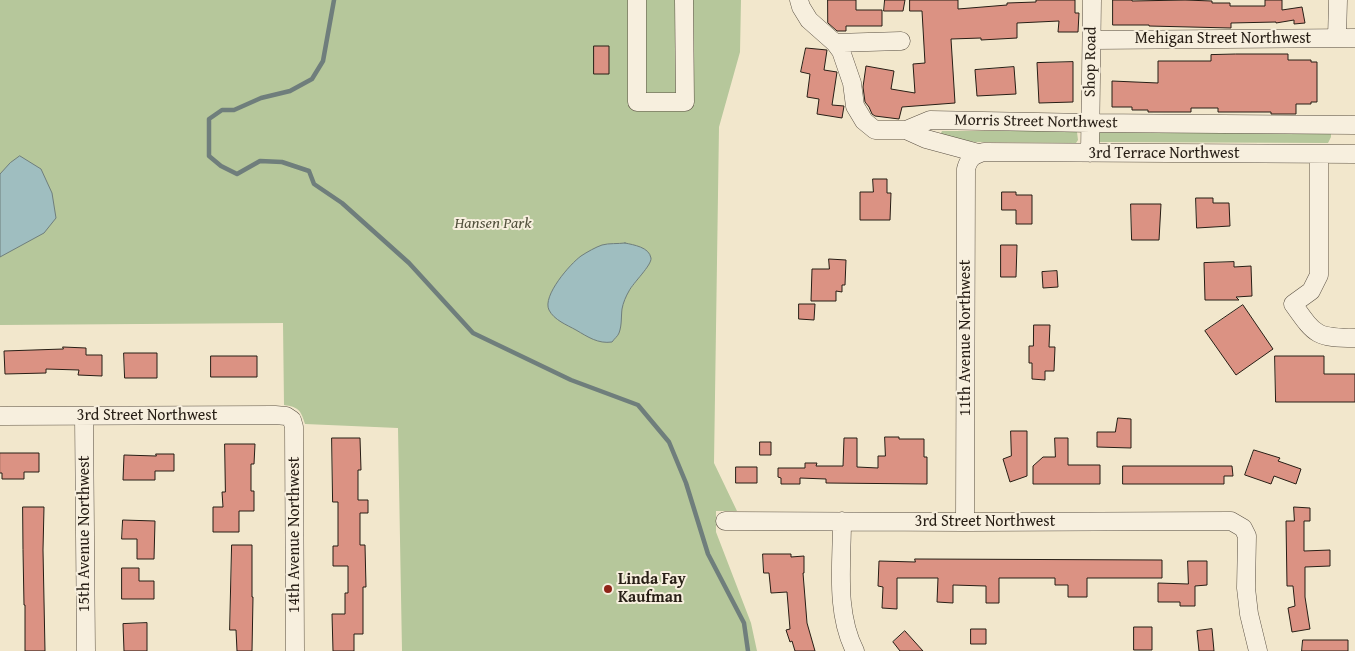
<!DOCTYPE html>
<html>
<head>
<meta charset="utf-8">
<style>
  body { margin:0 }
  canvas { display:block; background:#f2e7cc }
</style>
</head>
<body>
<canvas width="1355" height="651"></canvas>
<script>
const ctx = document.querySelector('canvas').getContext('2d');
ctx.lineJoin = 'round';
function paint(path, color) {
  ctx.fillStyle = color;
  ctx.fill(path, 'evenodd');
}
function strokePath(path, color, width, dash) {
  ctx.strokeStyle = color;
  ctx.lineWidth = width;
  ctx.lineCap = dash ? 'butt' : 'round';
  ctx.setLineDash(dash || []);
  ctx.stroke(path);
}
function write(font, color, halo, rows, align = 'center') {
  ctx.font = font + ' "Gentium Book Plus",serif';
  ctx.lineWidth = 4;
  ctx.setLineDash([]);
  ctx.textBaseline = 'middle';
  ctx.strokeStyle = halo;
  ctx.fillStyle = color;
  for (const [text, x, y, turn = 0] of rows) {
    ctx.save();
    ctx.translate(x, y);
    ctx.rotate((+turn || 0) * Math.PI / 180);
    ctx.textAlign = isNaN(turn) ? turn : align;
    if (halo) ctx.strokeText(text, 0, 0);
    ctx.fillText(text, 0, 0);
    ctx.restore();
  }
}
paint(new Path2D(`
  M 0,0 L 741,0 L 740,52 L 719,127 L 714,463 L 737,511 L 716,511 L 716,532 L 751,623 L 757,651 L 402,651 L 398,428 L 305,424 C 301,410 298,407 284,405 L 283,323 L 0,325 Z
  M 942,131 L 1074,131 L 1077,132 L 1078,140 L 1076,143 L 975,142 L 945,138 L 941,133 Z
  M 1099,131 L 1331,133 L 1331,137 L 1328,143 L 1099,142 L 1098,140 Z`), '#b6c79b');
const water = new Path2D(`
  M 20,156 L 41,169 L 52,193 L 56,218 L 44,233 L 0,257 L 0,174 L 10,163 Z
  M 625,243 C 634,245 649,247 651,258 C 652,265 633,283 629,291 C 626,296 623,303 622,309 C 621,317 622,325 619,333 C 618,336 614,339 612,342 C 598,344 588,337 576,330 C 567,325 554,320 549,310 C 542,296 570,264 581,256 C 587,252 596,247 602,245 C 609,243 618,244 625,243 Z`);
paint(water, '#9fbec0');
strokePath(water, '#6f7e7c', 1);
strokePath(new Path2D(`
  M 334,0 L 323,61 L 312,79 L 290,91 L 261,98 L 234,110 L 222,110 L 209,119 L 209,156 L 221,166 L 237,174 L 260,161 L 282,162 L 309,171 L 314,184 L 342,203 L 409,263 L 473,333 L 571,380 L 638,405 L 669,442 L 686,483 L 708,554 L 744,623 L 748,651`), '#6f7e7c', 4.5);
const building = new Path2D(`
  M 828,0 L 856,0 L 856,10 L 882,10 L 882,26 L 846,26 L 846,31 L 837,31 L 828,23 Z
  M 885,0 L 905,0 L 903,11 L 884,11 Z
  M 910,0 L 958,0 L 958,9 L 1007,5 L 1007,3 L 1036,2 L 1036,0 L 1075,0 L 1075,13 L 1079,13 L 1078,32 L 1058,32 L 1059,21 L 1017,23 L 1017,38 L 981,40 L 981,38 L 951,39 L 955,103 L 902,107 L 899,119 L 875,116 L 872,114 L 869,107 L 865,102 L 863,87 L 866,66 L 894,71 L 891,89 L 915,93 L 913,64 L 925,63 L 922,11 L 910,11 Z
  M 1113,0 L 1132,0 L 1132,1 L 1185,0 L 1212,1 L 1212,3 L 1230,3 L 1230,6 L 1265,6 L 1265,0 L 1282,0 L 1282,10 L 1302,7 L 1305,23 L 1294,24 L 1294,20 L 1276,23 L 1276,22 L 1231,23 L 1231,28 L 1149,26 L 1149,25 L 1113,25 Z
  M 594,46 L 609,46 L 609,74 L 594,74 Z
  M 806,48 L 827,50 L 824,70 L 837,72 L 832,105 L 844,106 L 842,118 L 817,114 L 819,99 L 807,97 L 810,74 L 801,72 Z
  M 1236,54 L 1288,54 L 1288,60 L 1311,60 L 1311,62 L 1317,62 L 1317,102 L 1311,102 L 1311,104 L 1296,104 L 1296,114 L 1271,114 L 1271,112 L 1218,112 L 1218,108 L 1191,108 L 1191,112 L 1148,112 L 1148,110 L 1132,110 L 1132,107 L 1112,107 L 1112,81 L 1158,83 L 1158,61 L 1211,61 L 1211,55 Z
  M 1073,62 L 1073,102 L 1039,103 L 1037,63 Z
  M 1014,67 L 1016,94 L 977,96 L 975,70 Z
  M 873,179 L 887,179 L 887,193 L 891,193 L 890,220 L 860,220 L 860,192 L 873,192 Z
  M 1002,192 L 1016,192 L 1016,195 L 1032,195 L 1032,224 L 1016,224 L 1016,210 L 1002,210 Z
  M 1196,198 L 1213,198 L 1213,203 L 1229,203 L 1230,226 L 1197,228 Z
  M 1131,204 L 1161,204 L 1159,240 L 1132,240 Z
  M 1001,245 L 1017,245 L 1016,277 L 1001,277 Z
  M 829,259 L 846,260 L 845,285 L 842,285 L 842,292 L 836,291 L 836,301 L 811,301 L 812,269 L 829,269 Z
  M 1234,262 L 1234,267 L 1251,266 L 1252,296 L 1236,297 L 1239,300 L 1205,300 L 1204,263 Z
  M 1057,271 L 1058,287 L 1043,288 L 1042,272 Z
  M 799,304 L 815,304 L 814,320 L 799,319 Z
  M 1243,305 L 1273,349 L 1236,375 L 1205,331 Z
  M 1034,325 L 1050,325 L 1049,347 L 1055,347 L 1054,371 L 1045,371 L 1045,380 L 1032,379 L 1032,363 L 1029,363 L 1029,346 L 1033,346 Z
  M 63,347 L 86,348 L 86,355 L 102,355 L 102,376 L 78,375 L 79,370 L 46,369 L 46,373 L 5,374 L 4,351 L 63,349 Z
  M 124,353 L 157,353 L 157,378 L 125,378 Z
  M 211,356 L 257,356 L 257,377 L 211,377 Z
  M 1275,356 L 1324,356 L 1324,374 L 1355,374 L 1355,402 L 1276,402 Z
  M 1118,418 L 1131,419 L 1131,448 L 1097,447 L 1097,432 L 1115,432 Z
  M 1011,431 L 1027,431 L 1027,476 L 1010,482 L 1003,459 L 1011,456 Z
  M 885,437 L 899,437 L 899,439 L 924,439 L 924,457 L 927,457 L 927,484 L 826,483 L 826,479 L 800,478 L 800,484 L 781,484 L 781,478 L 778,477 L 778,468 L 805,468 L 805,463 L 817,463 L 816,466 L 843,466 L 844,438 L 857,438 L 857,467 L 878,468 L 878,456 L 885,456 Z
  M 332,438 L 360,438 L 361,470 L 358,470 L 358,500 L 368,500 L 368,513 L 360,513 L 360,545 L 365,545 L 366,587 L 363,587 L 363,634 L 354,634 L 354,651 L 333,651 L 332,614 L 345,614 L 345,593 L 348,593 L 348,566 L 333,566 L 333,546 L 338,546 L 338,502 L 333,502 Z
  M 1055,438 L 1068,438 L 1068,465 L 1100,465 L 1100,484 L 1033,484 L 1033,466 L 1043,457 L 1055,457 Z
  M 760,442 L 771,442 L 771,455 L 760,455 Z
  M 225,444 L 255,444 L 254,464 L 251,464 L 251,491 L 254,491 L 254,511 L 239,511 L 239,532 L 213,532 L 213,507 L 223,507 L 222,492 L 225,492 Z
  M 1254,450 L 1280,458 L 1278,461 L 1301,469 L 1296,484 L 1274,476 L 1271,484 L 1245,475 Z
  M 0,453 L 39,453 L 39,472 L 24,472 L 24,479 L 2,479 L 2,473 L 0,473 Z
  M 156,454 L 174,454 L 174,471 L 155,471 L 155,480 L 123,480 L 124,455 L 156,456 Z
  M 1123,466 L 1232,466 L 1233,476 L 1224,476 L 1224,484 L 1123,484 Z
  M 736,467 L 757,467 L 757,483 L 736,483 Z
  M 23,507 L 44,507 L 43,550 L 45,651 L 25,651 L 25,605 L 24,605 L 23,550 Z
  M 1294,507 L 1310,508 L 1310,521 L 1304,521 L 1304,551 L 1330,550 L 1330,566 L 1305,567 L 1305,597 L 1310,629 L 1292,632 L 1288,608 L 1295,606 L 1293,586 L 1287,586 L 1286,521 L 1294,521 Z
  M 123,520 L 155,521 L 154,559 L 137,559 L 137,539 L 122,539 Z
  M 232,545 L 252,545 L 252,597 L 253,597 L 252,651 L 237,651 L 236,630 L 230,630 Z
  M 763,554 L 791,554 L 791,557 L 804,556 L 804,573 L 803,573 L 807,623 L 815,651 L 795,651 L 792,641 L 790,642 L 786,630 L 790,629 L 787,592 L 771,593 L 769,573 L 764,573 Z
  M 915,559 L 1162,560 L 1162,578 L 1087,578 L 1087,597 L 1068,597 L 1068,585 L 1055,585 L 1055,578 L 999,578 L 999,603 L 986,603 L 986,586 L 953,585 L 953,603 L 937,602 L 938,578 L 897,578 L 897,609 L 882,608 L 883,587 L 878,586 L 879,561 L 915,562 Z
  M 1188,561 L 1207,561 L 1207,585 L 1195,586 L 1195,606 L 1180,606 L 1180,602 L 1158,602 L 1158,583 L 1188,584 Z
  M 122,568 L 139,568 L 139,581 L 154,581 L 154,599 L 122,599 Z
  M 147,623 L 147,651 L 124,651 L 123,624 Z
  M 1134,627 L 1152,627 L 1152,650 L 1134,650 Z
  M 971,629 L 986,629 L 986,644 L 971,644 Z
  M 1212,629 L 1214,651 L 1199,651 L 1197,631 Z
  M 905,631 L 923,651 L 900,651 L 893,642 Z
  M 1303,640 L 1348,640 L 1348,651 L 1302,651 Z`);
paint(building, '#db9283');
strokePath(building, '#271e15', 1);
const minor = new Path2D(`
  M 637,0 L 637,102 L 685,102 L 684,0
  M 799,0 L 801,7 L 809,20 L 835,43 L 841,51 L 852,83 L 855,106 L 864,121 L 875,130 L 906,130 L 930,120 L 1090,123 L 1355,125
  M 1337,38 L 1338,0
  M 1092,40 L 1355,38
  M 835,43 L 901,41
  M 906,130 L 926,139 L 978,153
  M 1090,153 L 1092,0
  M 1319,155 L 1319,275 L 1311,291 L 1293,304 C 1315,335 1316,338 1355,338
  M 0,416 L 275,415 L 286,416 L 292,420 L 294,427 L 295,651
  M 84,416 L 86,651
  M 725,521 L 965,522 L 1231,521 L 1243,528 L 1247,536 L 1246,588 L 1249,614 L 1258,651
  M 842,521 C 842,564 835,612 855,651
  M 965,522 L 966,169 C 969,158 973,155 984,152 L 1355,154`);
strokePath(minor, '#5a5043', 19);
strokePath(minor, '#f7efde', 18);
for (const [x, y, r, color] of [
  [608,589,5,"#8f2418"]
]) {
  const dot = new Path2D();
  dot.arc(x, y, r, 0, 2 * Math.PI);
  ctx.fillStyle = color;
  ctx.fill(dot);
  strokePath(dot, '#f7efde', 2);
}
write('16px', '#271e15', '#f7efde', [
  ["Mehigan Street Northwest",1223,39],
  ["Shop Road",1091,62,-89],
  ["Morris Street Northwest",1036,122,1],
  ["3rd Terrace Northwest",1164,154],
  ["11th Avenue Northwest",966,338,-90],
  ["3rd Street Northwest",147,416],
  ["3rd Street Northwest",985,522],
  ["15th Avenue Northwest",85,534,-90],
  ["14th Avenue Northwest",295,535,-90]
]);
write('italic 16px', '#52513d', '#f7efde', [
  ["Hansen Park",493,224]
]);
write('bold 16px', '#271e15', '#f7efde', [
  ["Linda Fay",618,580],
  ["Kaufman",618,598]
], 'left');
</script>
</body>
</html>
